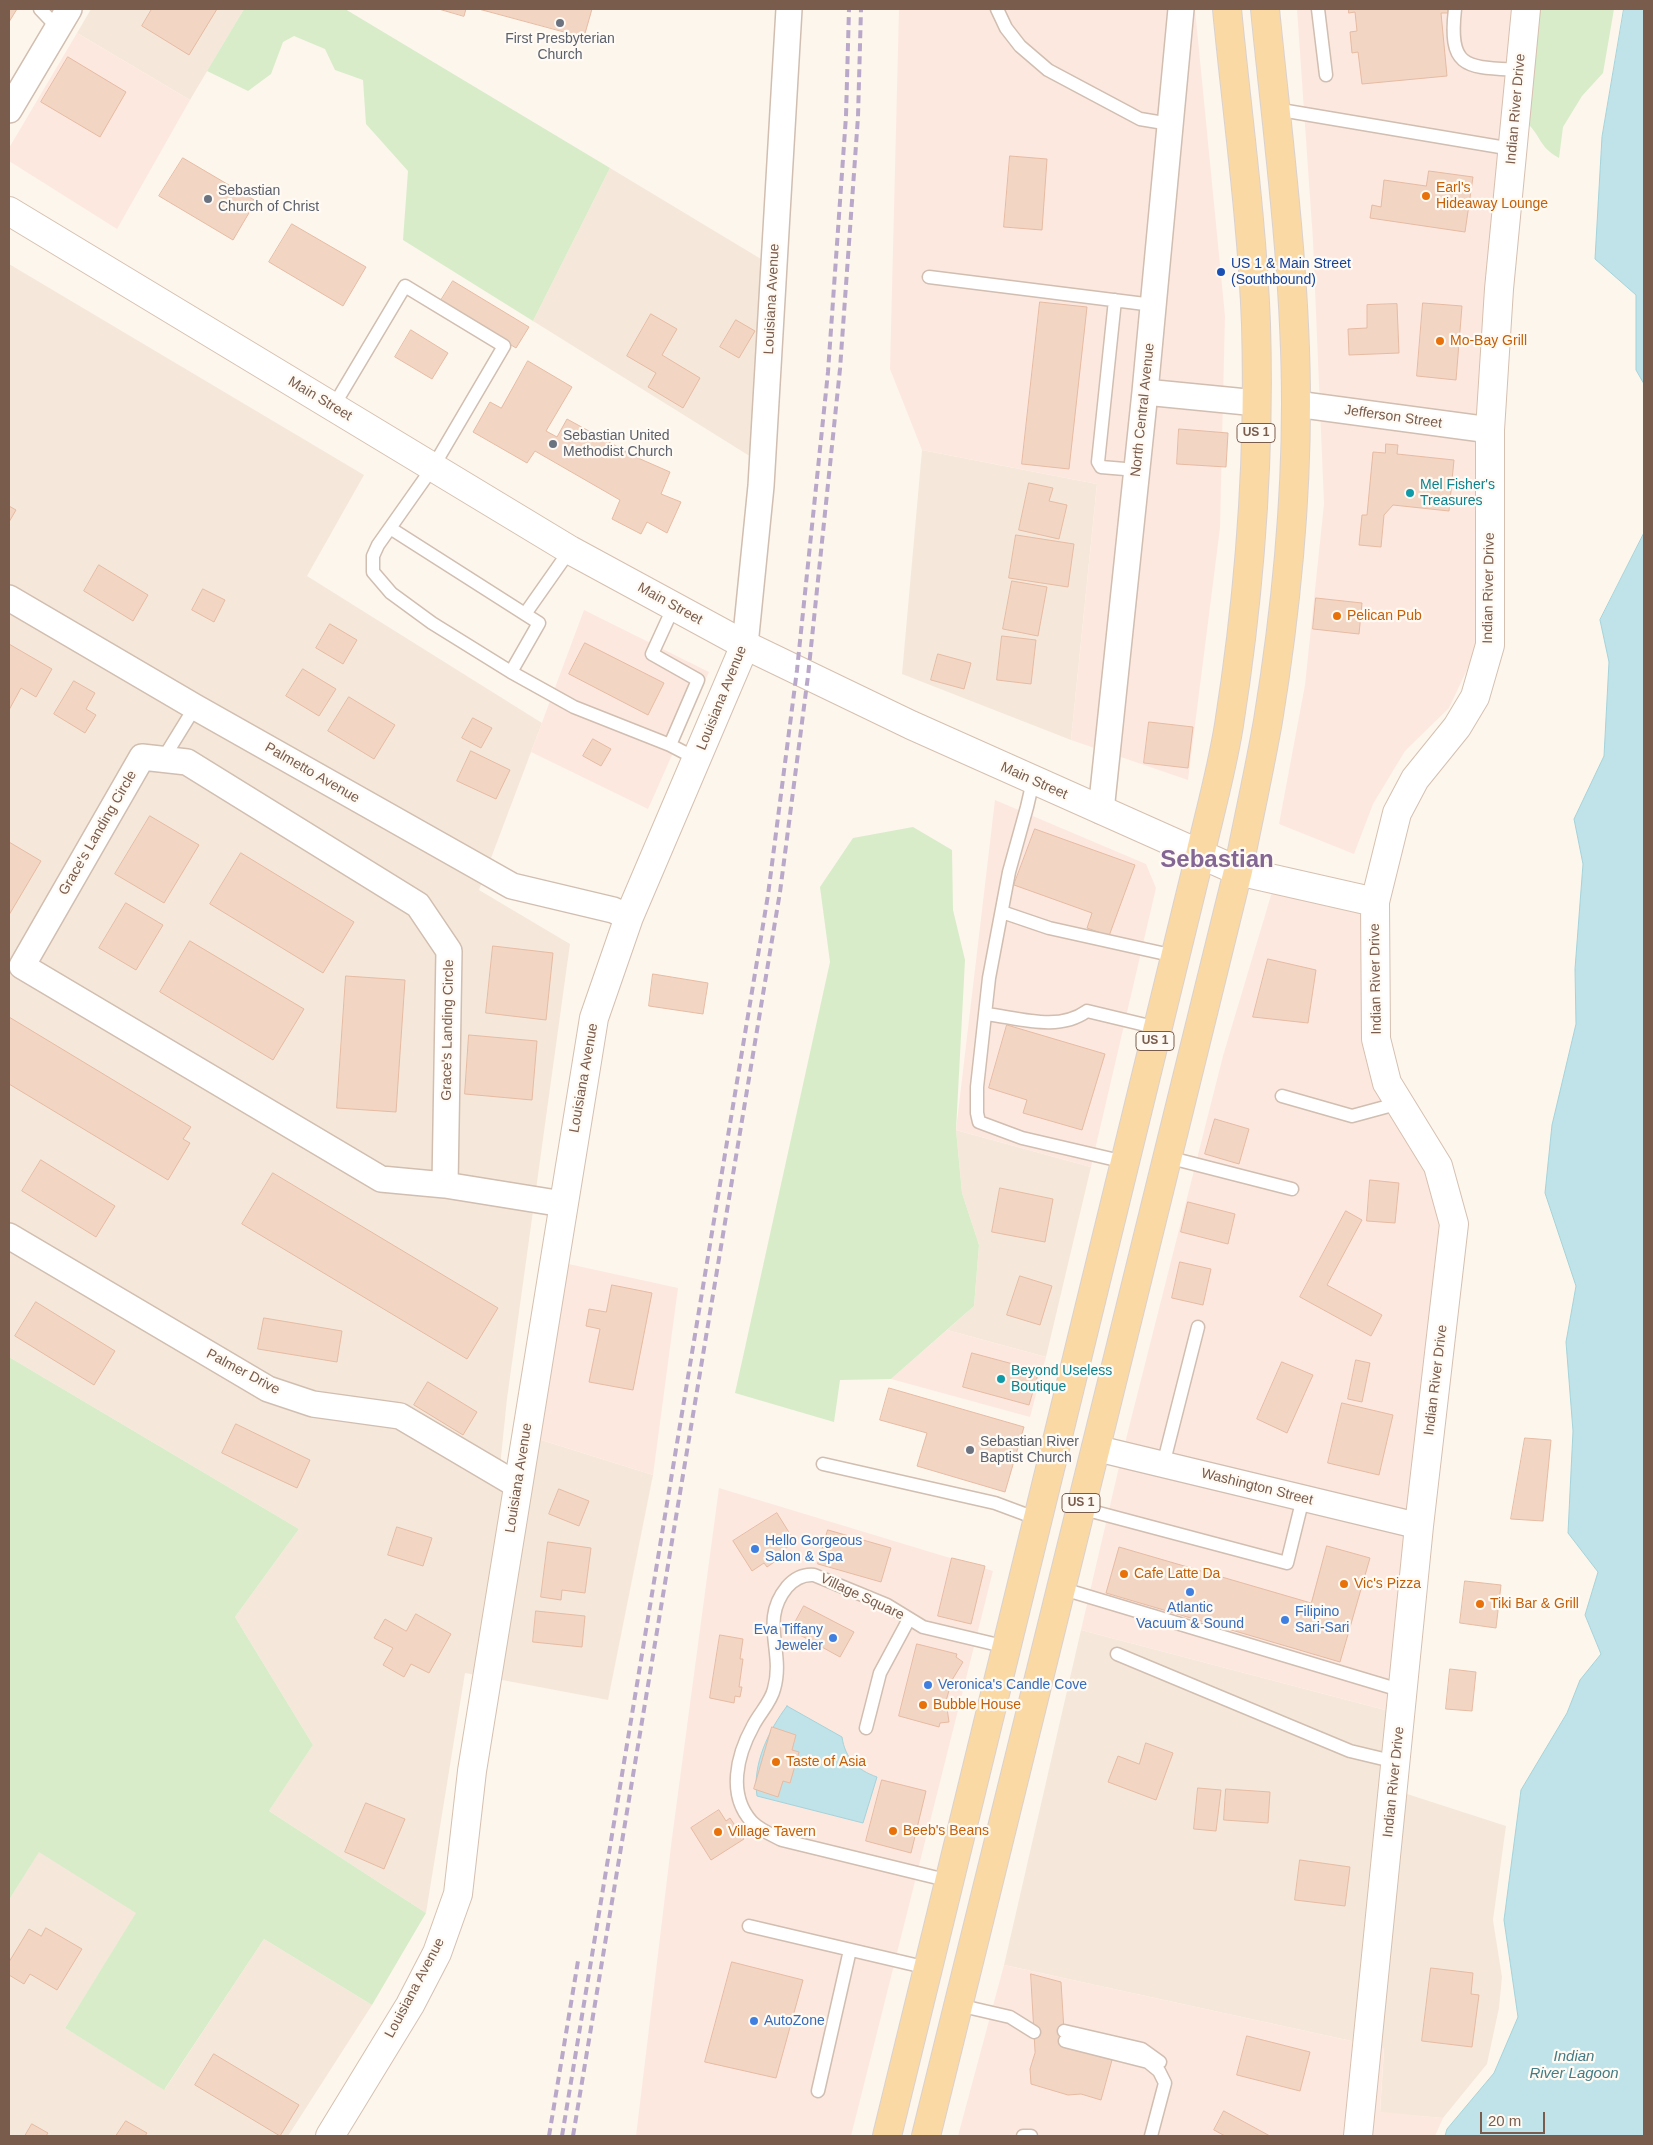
<!DOCTYPE html>
<html>
<head>
<meta charset="utf-8">
<style>
  body { margin:0 }
  #map { position:relative; width:1653px; height:2145px; overflow:hidden; background:#fdf6ec; font-family:Helvetica,sans-serif }
  canvas { display:block }
  .frame { position:absolute; inset:0; border:10px solid #7a5c4d; pointer-events:none }
  .scale { position:absolute; left:1480px; top:2112px; width:65px; height:22px; box-sizing:border-box; border:2px solid #7a5c4d; border-top:0; padding-left:6px; font-size:15px; line-height:18px; white-space:nowrap; color:#7a5c4d; -webkit-text-stroke:4px #fffaf3; paint-order:stroke }
</style>
</head>
<body>
<div id="map">
<canvas width="1653" height="2145"></canvas>
<div class="frame"></div>
<div class="scale">20 m</div>
</div>
<script>
const ctx = document.querySelector('canvas').getContext('2d');
ctx.lineJoin = 'round';
function paint(path, color) {
  ctx.fillStyle = color;
  ctx.fill(path, 'evenodd');
}
function strokePath(path, color, width, dash) {
  ctx.strokeStyle = color;
  ctx.lineWidth = width;
  ctx.lineCap = dash ? 'butt' : 'round';
  ctx.setLineDash(dash || []);
  ctx.stroke(path);
}
function write(font, color, halo, rows, align = 'center') {
  ctx.font = font + ' Helvetica,sans-serif';
  ctx.lineWidth = 4.5;
  ctx.setLineDash([]);
  ctx.textBaseline = 'middle';
  ctx.strokeStyle = halo;
  ctx.fillStyle = color;
  for (const [text, x, y, turn = 0] of rows) {
    ctx.save();
    ctx.translate(x, y);
    ctx.rotate((+turn || 0) * Math.PI / 180);
    ctx.textAlign = isNaN(turn) ? turn : align;
    if (halo) ctx.strokeText(text, 0, 0);
    ctx.fillText(text, 0, 0);
    ctx.restore();
  }
}
paint(new Path2D(`
  M 91,9 L 244,9 L 190,100 L 77,33 Z
  M 610,168 L 766,262 L 756,460 L 533,321 Z
  M 9,264 L 364,475 L 307,576 L 542,723 L 479,890 L 570,944 L 507,1399 L 498,1486 L 535,1438 L 653,1475 L 608,1700 L 465,1673 L 426,1913 L 269,1811 L 313,1745 L 235,1617 L 299,1529 L 9,1357 Z
  M 922,450 L 1097,484 L 1071,740 L 902,674 Z
  M 956,1130 L 1091,1167 L 1046,1357 L 947,1330 L 974,1306 L 979,1245 L 962,1193 Z
  M 1081,1630 L 1389,1711 L 1356,2042 L 1004,1965 Z
  M 1404,1793 L 1506,1826 L 1493,1920 L 1502,1977 L 1499,2008 L 1487,2064 L 1443,2118 L 1380,2113 L 1384,2049 L 1378,2047 Z
  M 39,1851 L 137,1913 L 65,2028 L 165,2089 L 264,1939 L 372,2005 L 288,2136 L 9,2136 L 9,1900 Z`), '#f5e8da');
paint(new Path2D(`
  M 899,9 L 1195,9 L 1225,316 L 1220,528 L 1188,780 L 1071,740 L 1097,484 L 922,450 L 890,369 Z
  M 1297,9 L 1514,9 L 1479,644 L 1449,708 L 1405,751 L 1373,804 L 1354,854 L 1279,824 L 1305,685 L 1324,504 L 1313,241 Z
  M 77,33 L 190,100 L 117,229 L 9,161 L 9,148 Z
  M 584,610 L 709,672 L 648,809 L 531,752 Z
  M 995,800 L 1146,864 L 1156,888 L 1091,1167 L 956,1130 Z
  M 1272,892 L 1363,912 L 1365,1043 L 1427,1172 L 1443,1226 L 1410,1511 L 1125,1443 L 1223,1056 Z
  M 564,1263 L 678,1288 L 653,1475 L 535,1438 Z
  M 947,1330 L 1046,1357 L 1030,1417 L 891,1379 Z
  M 1119,1467 L 1407,1536 L 1389,1711 L 1081,1630 Z
  M 719,1488 L 993,1571 L 851,2136 L 636,2136 L 672,1838 Z
  M 1004,1965 L 1356,2042 L 1346,2136 L 958,2136 Z
  M 1378,2047 L 1384,2048 L 1380,2112 L 1443,2118 L 1435,2136 L 1369,2136 Z`), '#fde8e0');
paint(new Path2D(`
  M 244,9 L 345,9 L 610,168 L 533,321 L 403,240 L 408,171 L 366,124 L 363,80 L 335,70 L 325,49 L 294,36 L 283,42 L 271,74 L 248,91 L 207,71 Z
  M 1539,9 L 1614,9 L 1603,73 L 1582,96 L 1563,127 L 1559,158 C 1538,146 1542,137 1527,123 Z
  M 913,827 L 952,850 L 953,910 L 965,960 L 956,1130 L 962,1193 L 979,1245 L 974,1306 L 891,1379 L 840,1380 L 834,1422 L 735,1393 L 830,962 L 820,887 L 853,838 Z
  M 9,1357 L 299,1529 L 235,1617 L 313,1745 L 269,1811 L 426,1913 L 372,2005 L 264,1939 L 164,2090 L 65,2028 L 136,1913 L 39,1852 L 9,1900 Z`), '#d8ecc9');
const water = new Path2D(`
  M 1624,9 L 1644,9 L 1644,384 L 1636,370 L 1636,295 L 1595,259 L 1602,137 Z
  M 1644,533 L 1644,2136 L 1445,2136 L 1447,2129 L 1494,2073 L 1518,2017 L 1504,1920 L 1521,1790 L 1567,1713 L 1580,1680 L 1601,1654 L 1585,1615 L 1598,1572 L 1568,1533 L 1573,1431 L 1566,1342 L 1576,1286 L 1545,1193 L 1552,1125 L 1576,1024 L 1575,969 L 1583,864 L 1574,819 L 1604,756 L 1609,662 L 1600,620 Z
  M 787,1706 L 842,1737 C 845,1758 857,1770 877,1777 L 863,1823 L 757,1796 C 752,1764 769,1730 787,1706 Z`);
paint(water, '#bfe3e8');
strokePath(water, '#a5d3da', 1);
const building = new Path2D(`
  M 9,9 L 17,9 L 9,22 Z
  M 152,9 L 217,9 L 189,55 L 142,26 Z
  M 439,9 L 466,9 L 464,16 Z
  M 479,9 L 592,9 L 584,37 Z
  M 1349,9 L 1448,9 L 1448,13 L 1441,13 L 1447,76 L 1362,84 L 1358,52 L 1352,53 L 1350,32 L 1357,31 L 1355,12 L 1349,13 Z
  M 68,57 L 126,92 L 100,137 L 41,102 Z
  M 1010,156 L 1047,159 L 1042,230 L 1004,227 Z
  M 183,158 L 256,201 L 233,240 L 159,196 Z
  M 1429,171 L 1473,177 L 1465,232 L 1370,218 L 1372,205 L 1381,207 L 1384,180 L 1426,186 Z
  M 292,224 L 366,267 L 343,306 L 269,262 Z
  M 453,281 L 529,327 L 516,348 L 440,302 Z
  M 1040,302 L 1087,307 L 1069,469 L 1022,464 Z
  M 1423,303 L 1462,306 L 1456,380 L 1417,376 Z
  M 1397,304 L 1399,353 L 1349,355 L 1348,329 L 1367,328 L 1367,305 Z
  M 651,314 L 677,329 L 662,355 L 700,378 L 683,408 L 648,387 L 656,373 L 627,356 Z
  M 736,320 L 755,331 L 739,358 L 720,347 Z
  M 411,330 L 448,353 L 432,379 L 395,357 Z
  M 528,361 L 572,387 L 546,431 L 557,437 L 567,419 L 638,458 L 670,472 L 661,494 L 681,502 L 667,533 L 647,522 L 641,534 L 612,519 L 620,500 L 535,451 L 527,463 L 473,432 L 490,402 L 501,408 Z
  M 1179,429 L 1228,433 L 1226,467 L 1177,464 Z
  M 1386,444 L 1398,445 L 1397,454 L 1454,460 L 1449,511 L 1393,505 L 1384,515 L 1381,547 L 1359,545 L 1362,515 L 1367,515 L 1373,452 L 1385,453 Z
  M 1029,483 L 1053,488 L 1049,501 L 1067,505 L 1059,539 L 1019,530 Z
  M 9,506 L 16,510 L 9,522 Z
  M 1016,535 L 1074,544 L 1068,587 L 1009,578 Z
  M 99,565 L 148,595 L 133,621 L 84,591 Z
  M 1012,581 L 1047,587 L 1038,636 L 1003,629 Z
  M 203,589 L 225,600 L 214,622 L 192,610 Z
  M 1316,598 L 1362,603 L 1359,634 L 1313,629 Z
  M 330,624 L 357,640 L 343,664 L 316,648 Z
  M 1002,636 L 1036,640 L 1031,684 L 997,680 Z
  M 585,643 L 664,683 L 648,715 L 569,674 Z
  M 9,644 L 52,669 L 36,697 L 21,688 L 9,710 Z
  M 938,654 L 971,663 L 964,689 L 931,680 Z
  M 303,669 L 336,689 L 319,716 L 286,696 Z
  M 74,681 L 95,693 L 86,709 L 96,715 L 85,733 L 54,714 Z
  M 349,697 L 395,725 L 374,759 L 328,731 Z
  M 473,718 L 492,728 L 481,748 L 462,738 Z
  M 1149,722 L 1193,727 L 1188,768 L 1144,763 Z
  M 593,739 L 611,749 L 601,766 L 583,756 Z
  M 471,751 L 510,770 L 496,799 L 457,781 Z
  M 150,816 L 199,845 L 164,903 L 115,874 Z
  M 1035,829 L 1135,865 L 1109,936 L 1087,928 L 1092,913 L 1014,885 Z
  M 9,842 L 41,861 L 9,915 Z
  M 241,853 L 354,922 L 323,973 L 210,904 Z
  M 126,903 L 163,925 L 136,970 L 99,948 Z
  M 190,941 L 304,1009 L 273,1060 L 160,992 Z
  M 493,946 L 553,953 L 546,1020 L 486,1013 Z
  M 1268,959 L 1316,970 L 1308,1023 L 1253,1017 Z
  M 653,974 L 708,983 L 703,1014 L 649,1006 Z
  M 346,976 L 405,980 L 396,1112 L 337,1108 Z
  M 9,1017 L 191,1127 L 183,1139 L 190,1143 L 168,1180 L 9,1084 Z
  M 1007,1025 L 1105,1054 L 1082,1130 L 1023,1113 L 1027,1100 L 989,1088 Z
  M 469,1035 L 537,1041 L 532,1100 L 465,1094 Z
  M 1215,1119 L 1249,1129 L 1239,1164 L 1205,1154 Z
  M 41,1160 L 115,1206 L 96,1237 L 22,1191 Z
  M 273,1173 L 498,1308 L 467,1359 L 242,1224 Z
  M 1370,1180 L 1399,1183 L 1395,1223 L 1367,1221 Z
  M 1000,1188 L 1053,1199 L 1045,1242 L 992,1232 Z
  M 1188,1202 L 1235,1214 L 1228,1244 L 1181,1232 Z
  M 1346,1211 L 1362,1220 L 1327,1285 L 1382,1315 L 1371,1336 L 1300,1297 Z
  M 1180,1262 L 1211,1269 L 1203,1305 L 1172,1298 Z
  M 1020,1276 L 1052,1286 L 1040,1325 L 1007,1315 Z
  M 612,1285 L 652,1293 L 633,1390 L 589,1382 L 600,1329 L 586,1326 L 589,1309 L 606,1312 Z
  M 36,1302 L 115,1351 L 94,1385 L 15,1336 Z
  M 264,1318 L 342,1331 L 337,1362 L 258,1349 Z
  M 972,1353 L 1039,1371 L 1029,1405 L 963,1387 Z
  M 1356,1360 L 1370,1363 L 1362,1402 L 1348,1399 Z
  M 1282,1362 L 1313,1375 L 1287,1433 L 1257,1419 Z
  M 428,1382 L 477,1412 L 463,1435 L 414,1405 Z
  M 889,1388 L 1024,1427 L 1005,1492 L 917,1466 L 927,1433 L 880,1420 Z
  M 1342,1403 L 1393,1415 L 1379,1475 L 1328,1463 Z
  M 236,1424 L 310,1460 L 297,1488 L 222,1453 Z
  M 1525,1438 L 1551,1440 L 1543,1521 L 1511,1519 Z
  M 559,1489 L 589,1501 L 579,1526 L 549,1514 Z
  M 777,1513 L 795,1542 L 783,1550 L 786,1554 L 767,1567 L 764,1563 L 752,1571 L 733,1541 Z
  M 397,1527 L 432,1538 L 423,1566 L 388,1555 Z
  M 828,1530 L 891,1548 L 881,1582 L 818,1564 Z
  M 548,1542 L 591,1548 L 585,1593 L 562,1590 L 561,1600 L 541,1597 Z
  M 1327,1546 L 1370,1558 L 1340,1662 L 1106,1593 L 1119,1547 L 1311,1603 Z
  M 952,1558 L 985,1566 L 971,1624 L 938,1616 Z
  M 1465,1581 L 1501,1585 L 1496,1628 L 1460,1623 Z
  M 804,1606 L 854,1632 L 840,1657 L 791,1630 Z
  M 536,1611 L 585,1616 L 582,1647 L 533,1642 Z
  M 416,1614 L 451,1634 L 429,1673 L 411,1664 L 404,1677 L 383,1665 L 393,1648 L 374,1638 L 385,1619 L 406,1631 Z
  M 720,1635 L 743,1639 L 740,1659 L 743,1659 L 739,1687 L 742,1687 L 740,1697 L 735,1696 L 734,1703 L 710,1698 Z
  M 917,1644 L 957,1654 L 956,1657 L 963,1662 L 952,1680 L 946,1701 L 949,1722 L 940,1723 L 939,1727 L 899,1716 Z
  M 1450,1669 L 1476,1672 L 1472,1711 L 1446,1709 Z
  M 772,1727 L 796,1735 L 792,1750 L 799,1752 L 790,1783 L 783,1781 L 778,1797 L 754,1789 Z
  M 1146,1743 L 1173,1753 L 1156,1800 L 1108,1782 L 1118,1756 L 1139,1764 Z
  M 882,1780 L 926,1791 L 911,1853 L 866,1841 Z
  M 1198,1788 L 1221,1790 L 1216,1831 L 1194,1829 Z
  M 1226,1789 L 1270,1792 L 1268,1823 L 1224,1820 Z
  M 366,1803 L 405,1819 L 384,1869 L 345,1852 Z
  M 719,1810 L 726,1821 L 730,1818 L 744,1839 L 711,1860 L 691,1828 Z
  M 1300,1860 L 1350,1867 L 1345,1906 L 1295,1900 Z
  M 46,1928 L 82,1949 L 57,1990 L 30,1974 L 24,1984 L 9,1975 L 9,1962 L 29,1929 L 41,1936 Z
  M 732,1962 L 803,1980 L 776,2078 L 705,2062 Z
  M 1431,1968 L 1473,1973 L 1471,1994 L 1479,1995 L 1472,2047 L 1422,2041 Z
  M 1031,1974 L 1061,1982 L 1065,2047 L 1112,2060 L 1101,2100 L 1081,2094 L 1068,2095 L 1031,2084 L 1030,2069 L 1035,2053 Z
  M 1247,2036 L 1310,2052 L 1300,2091 L 1237,2075 Z
  M 214,2054 L 299,2105 L 280,2136 L 195,2085 Z
  M 1224,2111 L 1270,2136 L 1225,2136 L 1214,2130 Z
  M 126,2121 L 147,2133 L 145,2136 L 116,2136 Z
  M 32,2124 L 48,2133 L 46,2136 L 25,2136 Z`);
paint(building, '#f3d5c3');
strokePath(building, '#e6bba3', 1);
const lane = new Path2D(`
  M 40,9 L 58,28
  M 997,9 L 1006,28 L 1020,46 L 1048,70 L 1140,119 L 1170,124
  M 1318,9 L 1326,75
  M 1455,9 C 1448,70 1467,67 1520,70
  M 1275,109 L 1512,149
  M 929,277 L 1153,305
  M 1115,300 L 1098,462 L 1101,467 L 1137,470
  M 333,407 L 405,286 L 504,346 L 433,467 L 378,545 L 373,556 L 373,572 L 391,593 L 432,623 L 511,672 L 574,707 L 670,745 L 697,759
  M 390,528 L 539,623 L 511,672
  M 525,614 L 570,550
  M 670,745 L 698,680 L 652,654 L 674,606
  M 163,759 L 195,707
  M 1033,781 L 1027,807 L 1009,872 L 989,978 L 977,1087 L 977,1113 L 979,1122 L 1022,1138 L 1125,1162
  M 1002,912 L 1049,928 L 1175,956
  M 986,1014 C 1019,1018 1058,1032 1087,1011 L 1158,1028
  M 1282,1096 L 1352,1116 L 1400,1103
  M 1167,1157 L 1292,1189
  M 823,1464 L 995,1503 L 1038,1519
  M 1163,1465 L 1198,1327
  M 1080,1508 L 1287,1563 L 1303,1498
  M 1060,1588 L 1403,1691
  M 1117,1654 L 1350,1751 L 1396,1762
  M 866,1728 L 880,1673 L 909,1619
  M 950,1881 L 782,1840 C 772,1835 760,1830 752,1822 C 727,1795 737,1755 753,1726 C 759,1714 771,1702 774,1689 C 785,1651 759,1621 787,1587 C 795,1578 803,1574 814,1575 L 887,1605 L 923,1627 L 1007,1647
  M 749,1926 L 928,1968
  M 958,2005 L 1010,2017 L 1034,2032
  M 1064,2031 L 1142,2049 L 1160,2062
  M 1065,2041 L 1148,2062 L 1159,2071 L 1165,2083 L 1151,2136
  M 818,2091 L 850,1950
  M 1023,2136 L 1031,2136`);
const street = new Path2D(`
  M 9,110 L 69,9
  M 1145,392 L 1257,403
  M 1296,404 L 1490,430
  M 9,598 L 195,707 L 512,886 L 613,910 L 629,917
  M 745,645 L 761,486 L 789,9
  M 1101,811 L 1145,392 L 1181,9
  M 445,1185 L 449,951 L 418,905 L 187,762 L 142,757 L 22,966 L 381,1179 L 445,1185 L 563,1204
  M 9,1236 L 268,1389 L 313,1404 L 400,1416 L 517,1485
  M 1095,1448 L 1419,1526`);
const secondary = new Path2D(`
  M 9,211 L 570,550 L 745,645 L 911,725 L 1238,871 L 1375,902
  M 330,2136 L 410,2005 L 437,1953 L 458,1894 L 472,1771 L 594,1018 L 629,917 L 745,645
  M 1358,2136 L 1419,1526 L 1454,1224 L 1438,1166 L 1387,1083 L 1376,1039 L 1375,902 L 1397,813 L 1415,779 L 1457,727 L 1475,697 L 1490,645 L 1490,430 L 1499,289 L 1526,9`);
const primary = new Path2D(`
  M 887,2136 L 1200,855 C 1210,812 1222,769 1229,725 C 1250,592 1260,459 1256,324 C 1252,219 1237,113 1227,9
  M 926,2136 L 1238,871 C 1248,821 1259,772 1268,721 C 1285,617 1296,510 1296,404 C 1296,272 1278,140 1265,9`);
strokePath(lane, '#d1beb0', 15);
strokePath(street, '#d1beb0', 28);
strokePath(secondary, '#d6c0b0', 30);
strokePath(primary, '#dad1cd', 30);
strokePath(lane, '#fff', 12);
strokePath(street, '#fff', 25);
strokePath(secondary, '#fff', 28);
strokePath(primary, '#fbd9a5', 28);
strokePath(new Path2D(`
  M 549,2136 L 578,1961
  M 562,2136 L 768,895 L 797,670 L 828,372 L 846,116 L 849,9
  M 573,2136 L 780,892 L 808,676 L 840,369 L 858,117 L 861,9`), '#b9a8c9', 4, [8, 5]);
for (const [x, y, r, color] of [
  [560,23,5,"#6b7280"],
  [1426,196,5,"#e8710a"],
  [208,199,5,"#6b7280"],
  [1221,272,5,"#1a4fb4"],
  [1440,341,5,"#e8710a"],
  [553,444,5,"#6b7280"],
  [1410,493,5,"#0f9aa8"],
  [1337,616,5,"#e8710a"],
  [1001,1379,5,"#0f9aa8"],
  [970,1450,5,"#6b7280"],
  [755,1549,5,"#3f7fe0"],
  [1124,1574,5,"#e8710a"],
  [1344,1584,5,"#e8710a"],
  [1190,1592,5,"#3f7fe0"],
  [1480,1604,5,"#e8710a"],
  [1285,1620,5,"#3f7fe0"],
  [833,1638,5,"#3f7fe0"],
  [928,1685,5,"#3f7fe0"],
  [923,1705,5,"#e8710a"],
  [776,1762,5,"#e8710a"],
  [893,1831,5,"#e8710a"],
  [718,1832,5,"#e8710a"],
  [754,2021,5,"#3f7fe0"]
]) {
  const dot = new Path2D();
  dot.arc(x, y, r, 0, 2 * Math.PI);
  ctx.fillStyle = color;
  ctx.fill(dot);
  strokePath(dot, '#fffaf3', 2);
}
for (const [x, y, w] of [
  [1256,433,38],
  [1155,1041,38],
  [1081,1503,38]
]) {
  const box = new Path2D();
  box.roundRect(x - w / 2, y - 9.5, w, 19, 4);
  ctx.fillStyle = '#fffaf3';
  ctx.fill(box);
  strokePath(box, '#7a5c4d', 1);
}
write('bold 12px', '#7a5c4d', null, [
  ["US 1",1256,433],
  ["US 1",1155,1041],
  ["US 1",1081,1503]
]);
write('14px', '#5b616d', '#fffaf3', [
  ["First Presbyterian",560,39,"center"],
  ["Church",560,55,"center"],
  ["Sebastian",218,191],
  ["Church of Christ",218,207],
  ["Sebastian United",563,436],
  ["Methodist Church",563,452],
  ["Sebastian River",980,1442],
  ["Baptist Church",980,1458]
], 'left');
write('14px', '#7a5c4d', '#fffaf3', [
  ["Indian River Drive",1516,109,-85],
  ["Louisiana Avenue",772,299,-87],
  ["Main Street",320,399,31],
  ["North Central Avenue",1143,410,-84],
  ["Jefferson Street",1393,417,8],
  ["Indian River Drive",1489,588,-89],
  ["Main Street",670,604,29],
  ["Louisiana Avenue",722,698,-68],
  ["Palmetto Avenue",312,773,30],
  ["Main Street",1034,781,24],
  ["Grace's Landing Circle",98,833,-60],
  ["Indian River Drive",1376,979,-91],
  ["Grace's Landing Circle",448,1030,-89],
  ["Louisiana Avenue",584,1078,-80],
  ["Palmer Drive",243,1372,28],
  ["Indian River Drive",1436,1380,-83],
  ["Louisiana Avenue",519,1478,-81],
  ["Washington Street",1257,1487,14],
  ["Village Square",862,1597,25],
  ["Indian River Drive",1394,1782,-84],
  ["Louisiana Avenue",415,1988,-62]
]);
write('14px', '#c56008', '#fffaf3', [
  ["Earl's",1436,188],
  ["Hideaway Lounge",1436,204],
  ["Mo-Bay Grill",1450,341],
  ["Pelican Pub",1347,616],
  ["Cafe Latte Da",1134,1574],
  ["Vic's Pizza",1354,1584],
  ["Tiki Bar & Grill",1490,1604],
  ["Bubble House",933,1705],
  ["Taste of Asia",786,1762],
  ["Beeb's Beans",903,1831],
  ["Village Tavern",728,1832]
], 'left');
write('14px', '#164399', '#fffaf3', [
  ["US 1 & Main Street",1231,264],
  ["(Southbound)",1231,280]
], 'left');
write('14px', '#0d838f', '#fffaf3', [
  ["Mel Fisher's",1420,485],
  ["Treasures",1420,501],
  ["Beyond Useless",1011,1371],
  ["Boutique",1011,1387]
], 'left');
write('14px', '#366cbe', '#fffaf3', [
  ["Hello Gorgeous",765,1541],
  ["Salon & Spa",765,1557],
  ["Atlantic",1190,1608,"center"],
  ["Vacuum & Sound",1190,1624,"center"],
  ["Filipino",1295,1612],
  ["Sari-Sari",1295,1628],
  ["Eva Tiffany",823,1630,"right"],
  ["Jeweler",823,1646,"right"],
  ["Veronica's Candle Cove",938,1685],
  ["AutoZone",764,2021]
], 'left');
write('italic 15px', '#437c86', '#fffaf3', [
  ["Indian",1574,2057],
  ["River Lagoon",1574,2074]
]);
write('bold 24px', '#846695', '#fffaf3', [
  ["Sebastian",1217,860]
]);
</script>
</body>
</html>
